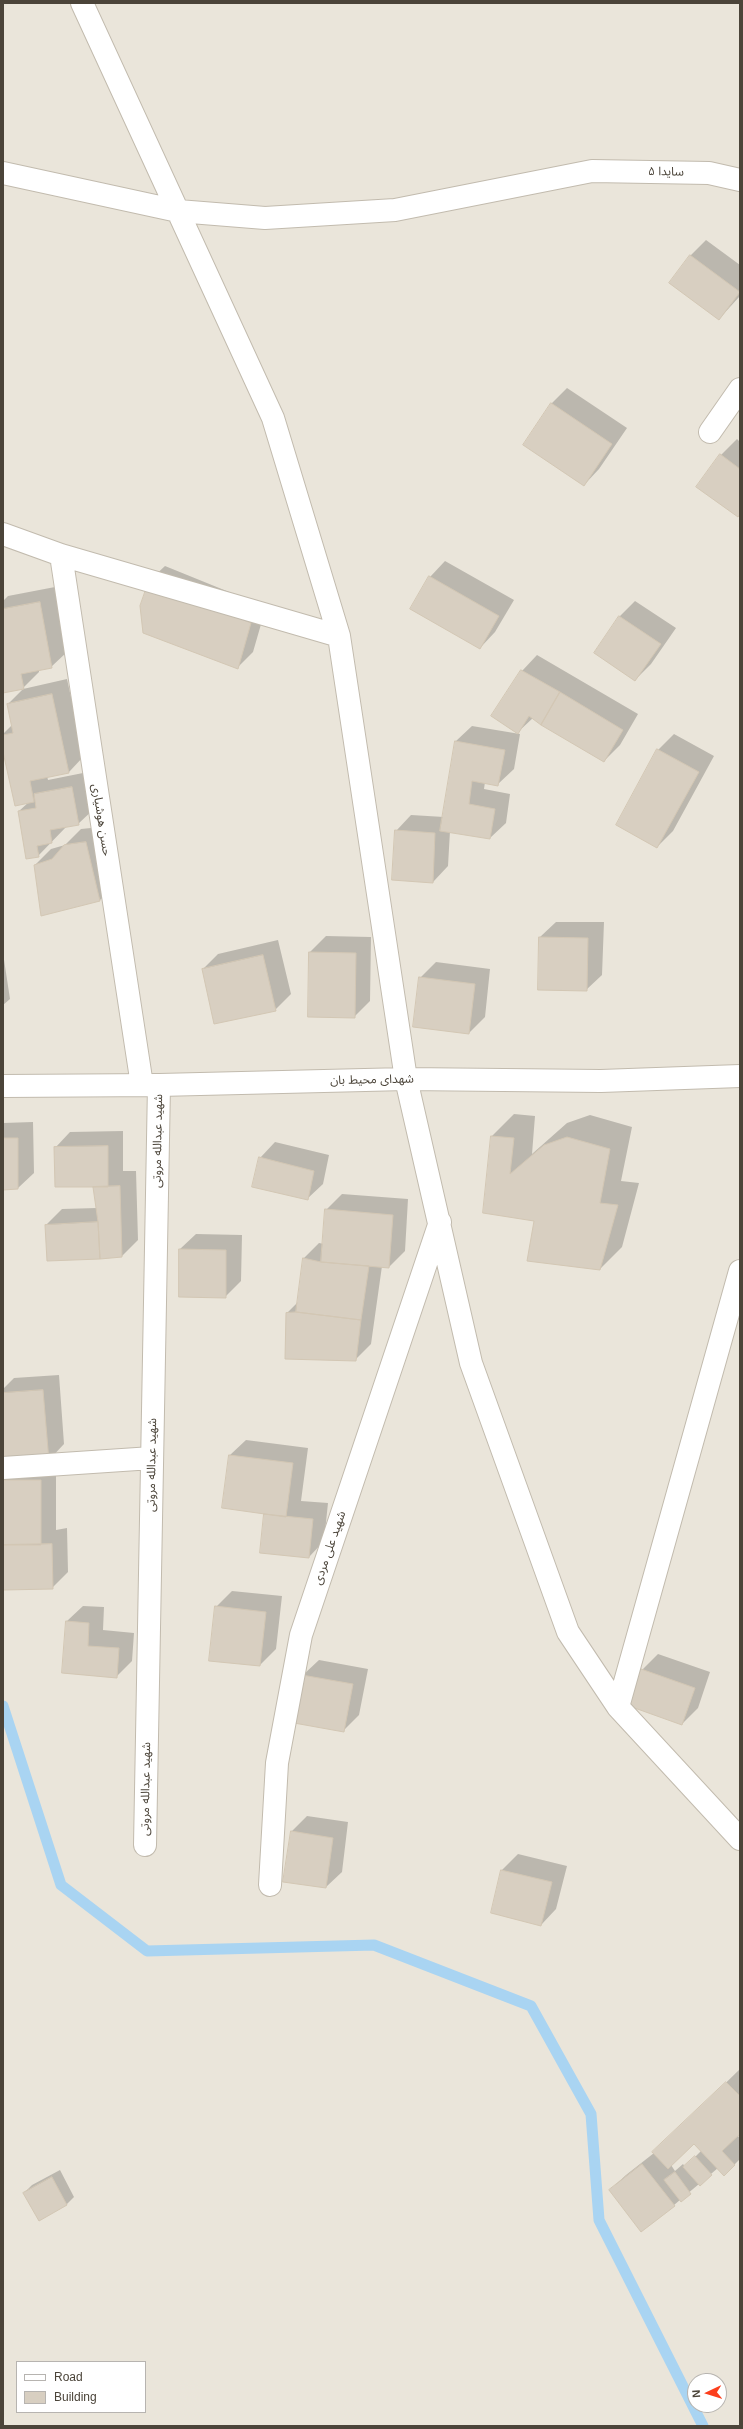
<!DOCTYPE html>
<html>
<head>
<meta charset="utf-8">
<style>
  body { margin:0 }
  #map { position:relative; width:743px; height:2429px; overflow:hidden; background:#f6f3ec; font-family:Helvetica,sans-serif }
  canvas { display:block }
  .frame { position:absolute; inset:0; border:4px solid #4b4439; pointer-events:none }
  .legend { position:absolute; left:16px; top:2361px; width:130px; height:52px; box-sizing:border-box; background:#fff; border:1px solid #b7b4b0; margin:0; padding:5px 7px; list-style:none; font-size:12px; color:#4b4439 }
  .legend li { display:flex; align-items:center; gap:8px; height:20px }
  .legend b { width:20px; border:1px solid #b7b4b0 }
  .north { position:absolute; left:687px; top:2373px; width:40px; height:40px; box-sizing:border-box; background:#fff; border:1px solid #b7b4b0; border-radius:50%; rotate:266deg; font-size:11px; font-weight:700; line-height:16px; text-align:center; color:#4b4439 }
  .north::after { content:''; display:block; margin:auto; width:14px; height:18px; background:#fc3f1d; clip-path:polygon(50% 0,100% 100%,50% 72%,0 100%) }
</style>
</head>
<body>
<div id="map">
<canvas width="743" height="2429"></canvas>
<div class="frame"></div>
<ul class="legend">
<li><b style="height:5px;background:#fff"></b>Road</li>
<li><b style="height:11px;background:#d8cfc1"></b>Building</li>
</ul>
<div class="north">N</div>
</div>
<script>
const ctx = document.querySelector('canvas').getContext('2d');
ctx.lineJoin = 'round';
function paint(path, color) {
  ctx.fillStyle = color;
  ctx.fill(path, 'evenodd');
}
function strokePath(path, color, width, dash) {
  ctx.strokeStyle = color;
  ctx.lineWidth = width;
  ctx.lineCap = dash ? 'butt' : 'round';
  ctx.setLineDash(dash || []);
  ctx.stroke(path);
}
function write(font, color, halo, rows, align = 'center') {
  ctx.font = font + ' Helvetica,"Noto Sans Arabic",sans-serif';
  ctx.lineWidth = 4;
  ctx.setLineDash([]);
  ctx.textBaseline = 'middle';
  ctx.strokeStyle = halo;
  ctx.fillStyle = color;
  for (const [text, x, y, turn = 0] of rows) {
    ctx.save();
    ctx.translate(x, y);
    ctx.rotate((+turn || 0) * Math.PI / 180);
    ctx.textAlign = isNaN(turn) ? turn : align;
    if (halo) ctx.strokeText(text, 0, 0);
    ctx.fillText(text, 0, 0);
    ctx.restore();
  }
}
paint(new Path2D(`
  M 3,3 L 740,3 L 740,2426 L 3,2426 ZM 17,2362 L 145,2362 L 145,2412 L 17,2412 ZM 695,2381 L 719,2381 L 719,2405 L 695,2405 Z`), '#eae5da');
paint(new Path2D(`
  M 706,240 L 740,265 L 740,296 L 719,319 L 671,282 L 691,255 Z
  M 567,388 L 627,428 L 599,469 L 584,485 L 524,445 L 552,403 Z
  M 737,439 L 740,442 L 740,513 L 721,455 Z
  M 445,561 L 514,600 L 495,632 L 480,648 L 430,577 Z
  M 165,566 L 266,607 L 253,652 L 237,668 L 149,581 Z
  M 55,587 L 67,652 L 51,667 L 39,670 L 39,672 L 23,688 L 3,692 L 3,601 L 8,596 Z
  M 635,601 L 676,628 L 651,664 L 635,680 L 595,652 L 620,616 Z
  M 537,655 L 638,714 L 620,745 L 604,761 L 534,717 L 518,732 L 522,671 Z
  M 67,679 L 84,756 L 69,772 L 47,776 L 48,780 L 88,772 L 94,809 L 78,824 L 67,826 L 38,856 L 19,811 L 29,802 L 3,747 L 3,734 L 12,725 L 8,704 L 23,689 Z
  M 472,726 L 520,734 L 514,769 L 498,784 L 485,782 L 484,789 L 510,794 L 506,823 L 490,838 L 450,831 L 448,866 L 433,882 L 396,831 L 411,815 L 444,817 L 456,741 Z
  M 674,734 L 714,756 L 673,831 L 657,847 L 658,750 Z
  M 101,827 L 116,885 L 100,900 L 42,915 L 35,865 L 51,849 L 65,845 L 81,829 Z
  M 556,922 L 604,922 L 602,975 L 586,990 L 540,937 Z
  M 326,936 L 371,937 L 370,1001 L 354,1017 L 309,1016 L 310,952 Z
  M 278,940 L 291,994 L 275,1010 L 203,969 L 218,954 Z
  M 3,953 L 10,999 L 3,1005 Z
  M 436,962 L 490,969 L 485,1017 L 469,1033 L 420,978 Z
  M 514,1114 L 535,1116 L 532,1154 L 567,1123 L 590,1115 L 632,1127 L 621,1181 L 639,1183 L 622,1247 L 600,1269 L 535,1220 L 484,1212 L 492,1136 Z
  M 33,1122 L 34,1173 L 18,1188 L 3,1189 L 3,1123 Z
  M 123,1131 L 123,1171 L 136,1171 L 138,1240 L 122,1256 L 46,1225 L 62,1209 L 97,1208 L 94,1186 L 55,1148 L 70,1132 Z
  M 275,1142 L 329,1155 L 323,1184 L 307,1199 L 260,1158 Z
  M 342,1194 L 408,1199 L 405,1251 L 389,1267 L 382,1266 L 371,1344 L 355,1360 L 287,1313 L 298,1302 L 304,1258 L 319,1243 L 324,1244 L 326,1210 Z
  M 196,1234 L 242,1235 L 241,1281 L 225,1297 L 180,1249 Z
  M 59,1375 L 64,1444 L 49,1460 L 3,1453 L 3,1389 L 14,1378 Z
  M 246,1440 L 308,1448 L 301,1501 L 328,1503 L 324,1541 L 309,1557 L 261,1552 L 265,1513 L 230,1455 Z
  M 56,1465 L 56,1530 L 67,1528 L 68,1572 L 52,1588 L 3,1589 L 3,1475 Z
  M 232,1591 L 282,1596 L 276,1649 L 260,1665 L 216,1607 Z
  M 83,1606 L 104,1607 L 103,1630 L 134,1633 L 132,1661 L 116,1677 L 63,1673 L 67,1621 Z
  M 658,1654 L 710,1672 L 698,1708 L 682,1724 L 642,1670 Z
  M 319,1660 L 368,1669 L 359,1715 L 343,1731 L 303,1675 Z
  M 307,1816 L 348,1822 L 342,1872 L 326,1887 L 292,1831 Z
  M 518,1854 L 567,1866 L 556,1909 L 541,1925 L 492,1913 L 502,1870 Z
  M 740,2069 L 740,2133 L 737,2135 L 740,2138 L 740,2159 L 724,2175 L 718,2168 L 674,2205 L 610,2190 L 626,2175 L 654,2153 ZM 694,2143 L 701,2151 L 685,2167 L 683,2164 L 675,2171 L 671,2165 Z
  M 60,2170 L 74,2197 L 66,2205 L 24,2193 L 32,2185 Z`), '#0003');
strokePath(new Path2D(`
  M 3,1706 L 61,1885 L 147,1951 L 374,1945 L 531,2006 L 591,2114 L 599,2220 L 703,2426`), '#a9d4f2', 11);
const building = new Path2D(`
  M 690,255 L 740,292 L 719,320 L 669,283 Z
  M 551,403 L 612,444 L 584,486 L 523,445 Z
  M 720,454 L 740,469 L 740,514 L 738,517 L 696,487 Z
  M 429,576 L 499,616 L 480,649 L 410,609 Z
  M 149,581 L 251,623 L 238,669 L 143,633 L 140,606 Z
  M 40,602 L 52,668 L 21,674 L 24,689 L 3,693 L 3,609 Z
  M 619,616 L 661,644 L 635,681 L 594,653 Z
  M 521,670 L 560,692 L 541,725 L 529,716 L 518,734 L 491,716 Z
  M 560,692 L 623,730 L 604,762 L 541,725 Z
  M 52,694 L 69,773 L 30,781 L 34,802 L 15,806 L 3,752 L 3,735 L 13,733 L 7,704 Z
  M 455,741 L 505,750 L 498,786 L 472,781 L 469,804 L 495,809 L 490,839 L 440,831 Z
  M 657,749 L 699,772 L 657,848 L 616,825 Z
  M 72,787 L 79,825 L 50,830 L 52,843 L 37,846 L 39,857 L 26,859 L 18,811 L 36,808 L 34,794 Z
  M 395,830 L 435,833 L 433,883 L 392,880 Z
  M 86,842 L 100,901 L 41,916 L 34,865 L 52,859 L 64,845 Z
  M 539,937 L 588,938 L 587,991 L 538,990 Z
  M 309,952 L 356,953 L 355,1018 L 308,1017 Z
  M 263,955 L 276,1011 L 214,1024 L 202,969 Z
  M 419,977 L 475,984 L 469,1034 L 413,1027 Z
  M 491,1136 L 514,1138 L 510,1174 L 544,1145 L 567,1137 L 610,1149 L 600,1203 L 618,1205 L 600,1270 L 527,1261 L 534,1221 L 483,1213 Z
  M 3,1138 L 18,1138 L 18,1189 L 3,1190 Z
  M 108,1146 L 108,1187 L 55,1187 L 54,1147 Z
  M 259,1157 L 314,1171 L 308,1200 L 252,1187 Z
  M 120,1186 L 122,1257 L 100,1259 L 98,1222 L 93,1187 Z
  M 325,1209 L 393,1215 L 389,1268 L 321,1262 Z
  M 98,1222 L 100,1259 L 47,1261 L 45,1225 Z
  M 179,1249 L 226,1250 L 226,1298 L 179,1297 Z
  M 303,1258 L 321,1262 L 369,1266 L 361,1320 L 296,1312 Z
  M 296,1312 L 361,1320 L 356,1361 L 285,1359 L 286,1313 Z
  M 43,1390 L 49,1461 L 3,1464 L 3,1393 Z
  M 229,1455 L 293,1463 L 286,1517 L 222,1508 Z
  M 3,1480 L 41,1480 L 41,1545 L 3,1545 Z
  M 264,1514 L 313,1519 L 309,1558 L 260,1553 Z
  M 52,1544 L 53,1589 L 3,1590 L 3,1545 Z
  M 215,1606 L 266,1612 L 260,1666 L 209,1661 Z
  M 66,1621 L 89,1623 L 88,1646 L 119,1648 L 117,1678 L 62,1673 Z
  M 641,1669 L 695,1688 L 682,1725 L 629,1706 Z
  M 302,1675 L 353,1684 L 344,1732 L 294,1723 Z
  M 291,1831 L 333,1838 L 326,1888 L 283,1882 Z
  M 501,1870 L 552,1882 L 541,1926 L 491,1913 Z
  M 726,2082 L 740,2096 L 740,2134 L 722,2151 L 735,2165 L 724,2176 L 694,2144 L 668,2169 L 652,2152 Z
  M 695,2156 L 712,2175 L 700,2186 L 683,2167 Z
  M 642,2164 L 675,2206 L 641,2232 L 609,2190 Z
  M 675,2172 L 691,2194 L 681,2202 L 664,2180 Z
  M 52,2177 L 67,2205 L 39,2221 L 23,2193 Z`);
paint(building, '#d8cfc1');
strokePath(building, '#d3c7b4', 1);
const minor = new Path2D(`
  M 82,3 L 273,418 L 339,636 L 406,1079 L 471,1363 L 568,1632 L 618,1707 L 740,1839
  M 3,173 L 178,211 L 265,218 L 395,210 L 592,171 L 709,173 L 740,180
  M 710,432 L 740,389
  M 3,534 L 61,555 L 339,636
  M 61,555 L 142,1085
  M 3,1086 L 159,1085 L 406,1079 L 601,1081 L 740,1076
  M 3,1468 L 152,1458
  M 618,1707 L 740,1271
  M 145,1845 L 159,1085
  M 270,1885 L 277,1763 L 301,1635 L 440,1222`);
strokePath(minor, '#c2bbae', 24);
strokePath(minor, '#fff', 22);
write('12px', '#4b4439', '#fff', [
  ["سایدا ۵",666,172,1],
  ["حسن هوشیاری",101,820,81],
  ["شهدای محیط بان",372,1080,-1],
  ["شهید عبدالله مروتی",158,1141,-89],
  ["شهید عبدالله مروتی",152,1465,-89],
  ["شهید علی مردی",330,1548,-71],
  ["شهید عبدالله مروتی",146,1789,-89]
]);
</script>
</body>
</html>
